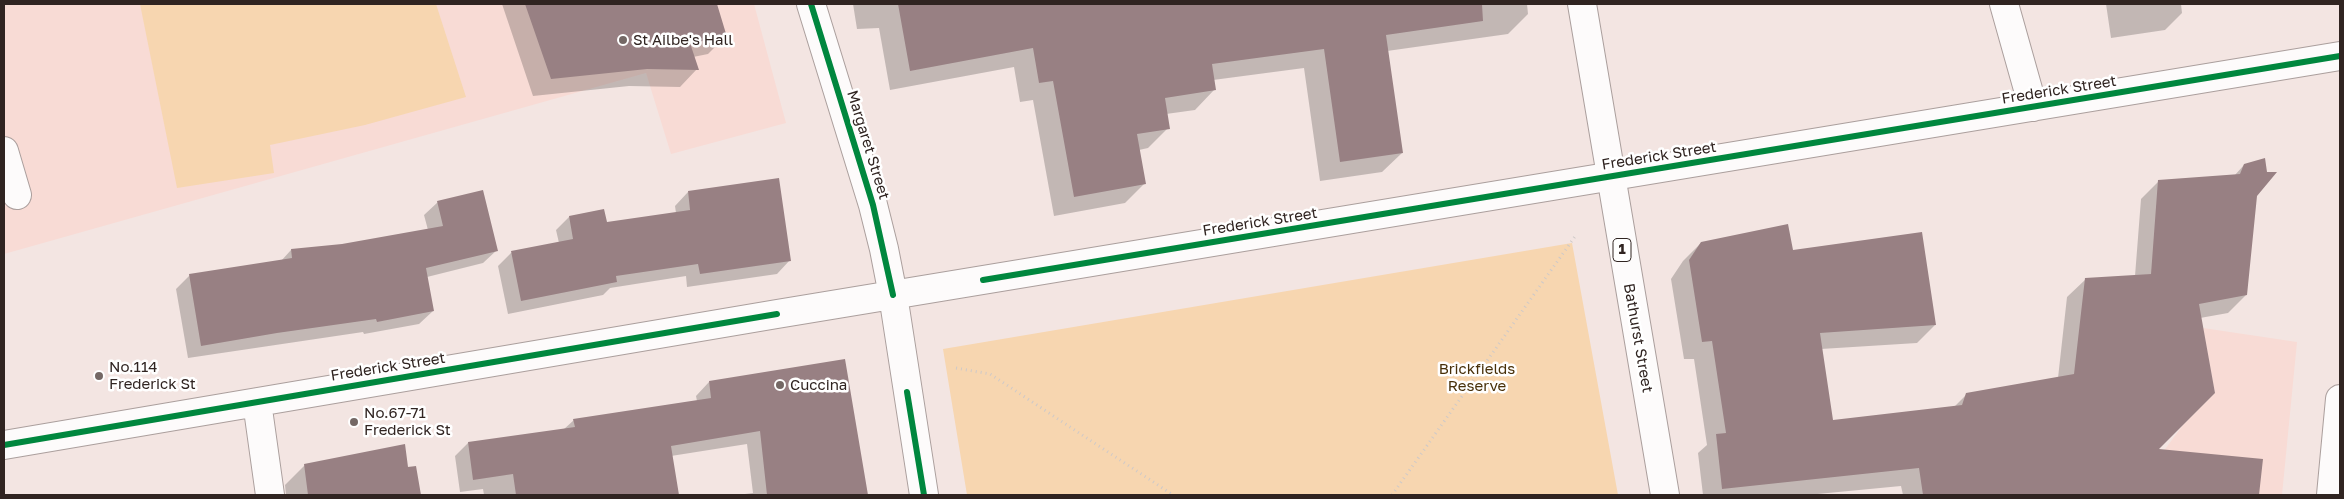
<!DOCTYPE html>
<html>
<head>
<meta charset="utf-8">
<style>
  body { margin:0 }
  #map { position:relative; width:2344px; height:499px; overflow:hidden; background:#f3e5e2; font-family:"Golos Text",sans-serif }
  canvas { display:block }
  .frame { position:absolute; inset:0; border:5px solid #302421; pointer-events:none }
</style>
</head>
<body>
<div id="map">
<canvas width="2344" height="499"></canvas>
<div class="frame"></div>
</div>
<script>
const ctx = document.querySelector('canvas').getContext('2d');
ctx.lineJoin = 'round';
function paint(path, color) {
  ctx.fillStyle = color;
  ctx.fill(path, 'evenodd');
}
function strokePath(path, color, width, dash) {
  ctx.strokeStyle = color;
  ctx.lineWidth = width;
  ctx.lineCap = dash ? 'butt' : 'round';
  ctx.setLineDash(dash || []);
  ctx.stroke(path);
}
function write(font, color, halo, rows, align = 'center') {
  ctx.font = font + ' "Golos Text",sans-serif';
  ctx.lineWidth = 5;
  ctx.setLineDash([]);
  ctx.textBaseline = 'middle';
  ctx.strokeStyle = halo;
  ctx.fillStyle = color;
  for (const [text, x, y, turn = 0] of rows) {
    ctx.save();
    ctx.translate(x, y);
    ctx.rotate((+turn || 0) * Math.PI / 180);
    ctx.textAlign = isNaN(turn) ? turn : align;
    if (halo) ctx.strokeText(text, 0, 0);
    ctx.fillText(text, 0, 0);
    ctx.restore();
  }
}
paint(new Path2D(`
  M 4,4 L 754,4 L 786,123 L 671,154 L 646,73 L 4,254 Z
  M 2203,328 L 2297,342 L 2282,495 L 2156,495 L 2163,452 L 2183,425 L 2215,393 Z`), '#f8dbd5');
paint(new Path2D(`
  M 140,4 L 436,4 L 466,97 L 365,125 L 270,145 L 274,173 L 177,188 Z
  M 1572,243 L 1618,495 L 967,495 L 943,349 Z`), '#f7d6b0');
paint(new Path2D(`
  M 502,4 L 716,4 L 725,37 L 708,54 L 693,57 L 697,69 L 680,87 L 629,86 L 533,96 Z
  M 853,4 L 1527,4 L 1528,14 L 1508,34 L 1387,51 L 1402,153 L 1382,172 L 1320,181 L 1304,68 L 1213,80 L 1214,90 L 1195,110 L 1166,114 L 1168,128 L 1148,148 L 1139,150 L 1145,183 L 1125,203 L 1054,216 L 1033,100 L 1020,102 L 1014,67 L 890,90 L 879,28 L 857,29 Z
  M 2106,4 L 2181,4 L 2182,13 L 2165,30 L 2111,38 Z
  M 2244,165 L 2255,195 L 2246,295 L 2228,313 L 2200,318 L 2157,450 L 2261,460 L 2258,495 L 1903,495 L 1901,486 L 1807,495 L 1703,495 L 1698,453 L 1707,445 L 1694,359 L 1684,359 L 1671,279 L 1683,261 L 1701,243 L 1791,252 L 1935,325 L 1917,343 L 1821,349 L 1832,422 L 1954,407 L 1967,394 L 2058,378 L 2067,297 L 2086,279 L 2135,276 L 2141,199 L 2159,181 L 2234,176 Z
  M 688,192 L 790,260 L 777,274 L 687,287 L 686,276 L 610,288 L 603,295 L 508,314 L 498,266 L 511,253 L 559,243 L 556,230 L 569,217 L 606,224 L 676,213 L 675,206 Z
  M 438,202 L 497,250 L 483,263 L 427,277 L 433,311 L 419,324 L 364,334 L 363,332 L 188,358 L 176,289 L 190,275 L 281,261 L 291,250 L 343,245 L 428,230 L 424,215 Z
  M 844,360 L 867,495 L 737,495 L 753,493 L 747,444 L 671,456 L 570,485 L 572,495 L 484,495 L 483,489 L 460,492 L 455,456 L 468,443 L 563,430 L 574,420 L 697,401 L 696,396 L 709,382 Z
  M 305,465 L 415,467 L 420,495 L 286,495 L 285,485 Z`), '#0003');
paint(new Path2D(`
  M 525,4 L 717,4 L 727,37 L 690,43 L 699,70 L 647,69 L 551,79 Z
  M 898,4 L 1482,4 L 1483,21 L 1386,35 L 1403,153 L 1340,162 L 1324,49 L 1212,64 L 1216,90 L 1165,98 L 1170,129 L 1137,134 L 1146,184 L 1074,197 L 1053,81 L 1039,83 L 1033,48 L 910,71 Z
  M 2265,158 L 2267,172 L 2277,172 L 2257,196 L 2247,295 L 2199,304 L 2215,393 L 2159,449 L 2263,459 L 2259,495 L 1923,495 L 1919,468 L 1722,489 L 1716,434 L 1726,433 L 1712,341 L 1702,342 L 1689,260 L 1701,242 L 1788,224 L 1793,250 L 1922,232 L 1936,325 L 1820,333 L 1833,420 L 1962,405 L 1966,393 L 2074,374 L 2085,278 L 2151,274 L 2158,180 L 2240,174 L 2244,164 Z
  M 779,178 L 791,261 L 700,274 L 698,264 L 616,276 L 617,282 L 521,301 L 511,251 L 573,239 L 569,216 L 604,209 L 607,222 L 690,210 L 688,191 Z
  M 483,190 L 498,251 L 426,268 L 434,311 L 377,322 L 376,319 L 277,333 L 201,346 L 189,274 L 292,258 L 291,249 L 342,244 L 443,226 L 437,201 Z
  M 845,359 L 868,495 L 767,495 L 760,431 L 671,446 L 679,495 L 516,495 L 513,474 L 473,480 L 468,442 L 575,427 L 573,419 L 711,398 L 709,381 Z
  M 405,444 L 408,467 L 416,466 L 421,495 L 308,495 L 304,464 Z`), '#988083');
const minor = new Path2D(`
  M 811,4 L 873,205 L 884,249 L 893,295 L 924,495
  M 2004,4 L 2033,107
  M 4,151 L 17,195
  M 257,402 L 270,495
  M 4,445 L 777,314 L 2340,56`);
const highway = new Path2D(`
  M 1582,4 L 1665,495
  M 2331,495 L 2340,399`);
strokePath(minor, '#ab9f9d', 30);
strokePath(highway, '#ab9f9d', 30);
strokePath(new Path2D(`
  M 956,368 L 990,374 L 1173,495
  M 1392,495 L 1576,235`), '#cec9c8', 3, [1, 4]);
strokePath(minor, '#fdfbfb', 28);
strokePath(highway, '#fdfbfb', 28);
strokePath(new Path2D(`
  M 811,4 L 873,205 L 893,295
  M 983,280 L 2340,56
  M 907,392 L 924,495
  M 4,445 L 777,314`), '#00873e', 6);
for (const [x, y, r, color] of [
  [623,40,5,"#746865"],
  [99,376,5,"#746865"],
  [780,385,5,"#746865"],
  [354,422,5,"#746865"]
]) {
  const dot = new Path2D();
  dot.arc(x, y, r, 0, 2 * Math.PI);
  ctx.fillStyle = color;
  ctx.fill(dot);
  strokePath(dot, '#fff', 2);
}
for (const [x, y, w] of [
  [1622,250,18]
]) {
  const box = new Path2D();
  box.roundRect(x - w / 2, y - 11.5, w, 23, 4);
  ctx.fillStyle = '#fff';
  ctx.fill(box);
  strokePath(box, '#302421', 1);
}
write('bold 14px', '#302421', null, [
  ["1",1622,250]
]);
write('15px', '#302421', '#fff', [
  ["St Ailbe's Hall",633,40],
  ["No.114",109,367],
  ["Frederick St",109,384],
  ["Cuccina",790,385],
  ["No.67-71",364,413],
  ["Frederick St",364,430]
], 'left');
write('15px', '#302421', '#fff', [
  ["Frederick Street",2059,90,-9],
  ["Margaret Street",868,145,73],
  ["Frederick Street",1659,156,-9],
  ["Frederick Street",1260,222,-9],
  ["Bathurst Street",1638,338,80],
  ["Frederick Street",388,367,-9]
]);
write('15px', '#483009', '#fff', [
  ["Brickfields",1477,369],
  ["Reserve",1477,386]
]);
</script>
</body>
</html>
